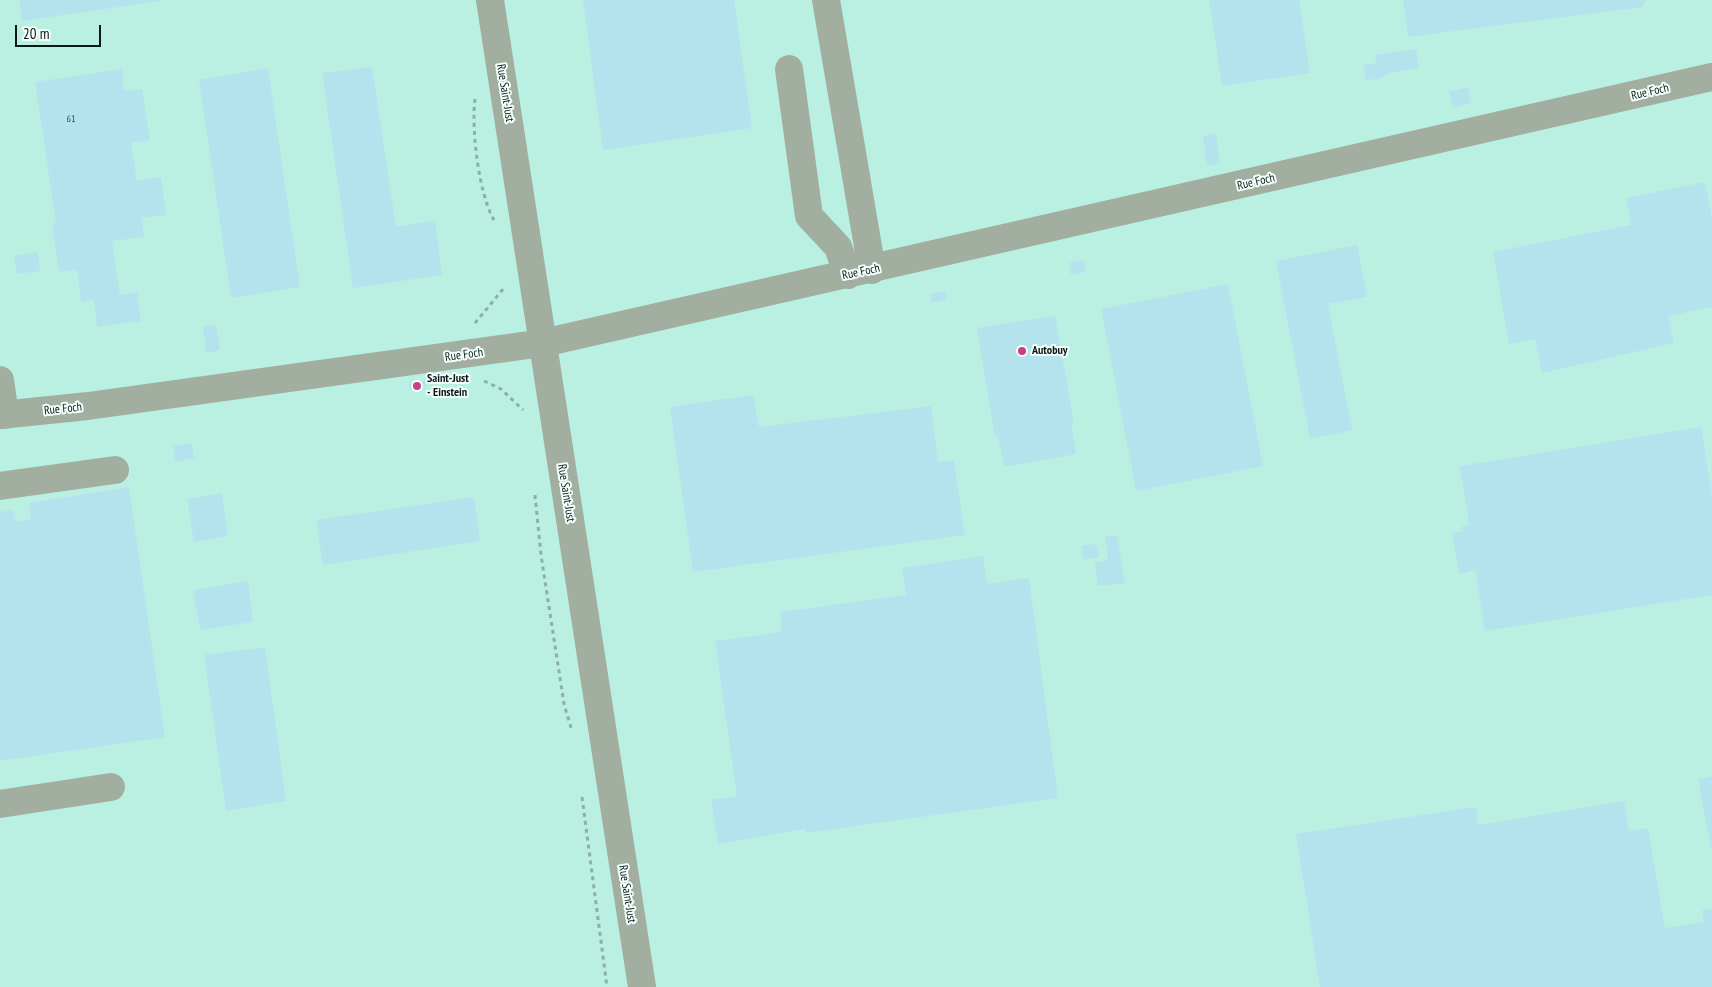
<!DOCTYPE html>
<html>
<head>
<meta charset="utf-8">
<style>
  body { margin:0 }
  #map { position:relative; width:1712px; height:987px; overflow:hidden; background:#ccfaee; font-family:"PT Sans Narrow",sans-serif }
  canvas { display:block }
  .scale { position:absolute; left:15px; top:25px; width:86px; height:22px; box-sizing:border-box; border:2px solid #0a1b17; border-top:0; padding-left:6px; font-size:15px; line-height:18px; white-space:nowrap; color:#0a1b17; -webkit-text-stroke:4px #f5fefb; paint-order:stroke }
</style>
</head>
<body>
<div id="map">
<canvas width="1712" height="987"></canvas>
<div class="scale">20 m</div>
</div>
<script>
const ctx = document.querySelector('canvas').getContext('2d');
ctx.lineJoin = 'round';
function paint(path, color) {
  ctx.fillStyle = color;
  ctx.fill(path, 'evenodd');
}
function strokePath(path, color, width, dash) {
  ctx.strokeStyle = color;
  ctx.lineWidth = width;
  ctx.lineCap = dash ? 'butt' : 'round';
  ctx.setLineDash(dash || []);
  ctx.stroke(path);
}
function write(font, color, halo, rows, align = 'center') {
  ctx.font = font + ' "PT Sans Narrow",sans-serif';
  ctx.lineWidth = 4;
  ctx.setLineDash([]);
  ctx.textBaseline = 'middle';
  ctx.strokeStyle = halo;
  ctx.fillStyle = color;
  for (const [text, x, y, turn = 0] of rows) {
    ctx.save();
    ctx.translate(x, y);
    ctx.rotate((+turn || 0) * Math.PI / 180);
    ctx.textAlign = isNaN(turn) ? turn : align;
    if (halo) ctx.strokeText(text, 0, 0);
    ctx.fillText(text, 0, 0);
    ctx.restore();
  }
}
paint(new Path2D(`
  M 0,0 L 1712,0 L 1712,987 L 0,987 Z`), '#b9f0e2');
paint(new Path2D(`
  M 19,0 L 160,0 L 160,1 L 22,21 Z
  M 583,0 L 734,0 L 752,128 L 603,150 Z
  M 1209,0 L 1299,0 L 1310,73 L 1222,86 Z
  M 1403,0 L 1646,0 L 1642,7 L 1408,37 Z
  M 1416,49 L 1419,68 L 1389,73 L 1378,79 L 1366,80 L 1363,65 L 1376,64 L 1375,55 Z
  M 372,67 L 396,227 L 435,220 L 442,275 L 353,288 L 322,73 Z
  M 268,68 L 300,287 L 231,298 L 199,80 Z
  M 122,69 L 124,91 L 142,89 L 150,140 L 131,143 L 137,181 L 161,177 L 166,215 L 142,218 L 144,237 L 112,241 L 120,295 L 137,292 L 141,321 L 97,327 L 94,300 L 81,302 L 77,270 L 59,272 L 52,224 L 56,223 L 35,82 Z
  M 1468,87 L 1471,103 L 1453,108 L 1449,92 Z
  M 1216,133 L 1220,163 L 1207,166 L 1203,136 Z
  M 1705,182 L 1712,218 L 1712,307 L 1668,316 L 1674,343 L 1542,373 L 1535,339 L 1509,344 L 1493,252 L 1631,225 L 1626,198 Z
  M 1357,245 L 1367,297 L 1328,304 L 1352,430 L 1310,439 L 1276,261 Z
  M 38,252 L 40,271 L 17,274 L 14,256 Z
  M 1084,260 L 1086,272 L 1071,275 L 1069,263 Z
  M 1228,284 L 1263,466 L 1136,491 L 1101,309 Z
  M 945,291 L 947,299 L 932,303 L 930,294 Z
  M 1055,316 L 1074,423 L 1071,423 L 1076,454 L 1004,467 L 998,436 L 995,437 L 977,328 Z
  M 216,325 L 220,350 L 206,353 L 203,327 Z
  M 425,381 L 426,388 L 409,390 L 409,383 Z
  M 753,395 L 759,427 L 931,406 L 938,462 L 954,460 L 965,535 L 693,572 L 670,407 Z
  M 1701,427 L 1712,496 L 1712,595 L 1485,631 L 1475,570 L 1459,574 L 1452,533 L 1463,531 L 1462,526 L 1469,525 L 1460,466 Z
  M 192,443 L 194,458 L 175,462 L 173,446 Z
  M 129,487 L 165,737 L 0,761 L 0,512 L 13,510 L 15,522 L 31,519 L 29,503 Z
  M 222,493 L 228,536 L 194,542 L 187,499 Z
  M 474,497 L 480,541 L 323,565 L 316,520 Z
  M 1117,535 L 1125,583 L 1098,586 L 1095,563 L 1108,560 L 1105,537 Z
  M 1096,544 L 1099,557 L 1083,560 L 1081,546 Z
  M 983,556 L 987,584 L 1029,578 L 1058,798 L 805,833 L 805,829 L 718,844 L 711,800 L 737,796 L 715,641 L 782,632 L 780,612 L 906,595 L 902,568 Z
  M 248,581 L 253,622 L 200,630 L 193,590 Z
  M 265,647 L 286,801 L 226,811 L 204,655 Z
  M 1712,776 L 1712,850 L 1711,850 L 1698,779 Z
  M 1624,801 L 1629,831 L 1648,828 L 1665,928 L 1704,922 L 1702,910 L 1712,908 L 1712,987 L 1320,987 L 1296,834 L 1476,807 L 1478,825 Z`), '#b5e3ed');
strokePath(new Path2D(`
  M 475,99 C 471,129 479,195 494,220
  M 475,323 L 504,288
  M 484,381 L 501,389 L 523,410
  M 535,495 L 541,555 L 564,704 L 572,731
  M 582,797 L 607,987`), '#8cb0a7', 3, [4, 4]);
strokePath(new Path2D(`
  M 490,0 L 642,987
  M 826,0 L 872,270
  M 789,69 L 809,216 L 838,247 L 848,275
  M 0,380 L 5,415
  M 0,415 L 88,406 L 543,343 L 1712,77
  M 0,486 L 115,470
  M 0,804 L 111,787`), '#a2afa0', 28);
for (const [x, y, r, color] of [
  [1022,351,5,"#c64286"],
  [417,386,5,"#c64286"]
]) {
  const dot = new Path2D();
  dot.arc(x, y, r, 0, 2 * Math.PI);
  ctx.fillStyle = color;
  ctx.fill(dot);
  strokePath(dot, '#f5fefb', 2);
}
write('10px', '#354d4c', null, [
  ["61",71,119]
]);
write('12px', '#0a1b17', '#f5fefb', [
  ["Rue Foch",1650,92,-13],
  ["Rue Saint-Just",505,93,81],
  ["Rue Foch",1256,182,-13],
  ["Rue Foch",861,272,-12],
  ["Rue Foch",464,355,-8],
  ["Rue Foch",63,409,-6],
  ["Rue Saint-Just",566,493,81],
  ["Rue Saint-Just",627,894,81]
]);
write('bold 12px', '#0a1b17', '#f5fefb', [
  ["Autobuy",1032,351],
  ["Saint-Just",427,379],
  ["- Einstein",427,393]
], 'left');
</script>
</body>
</html>
